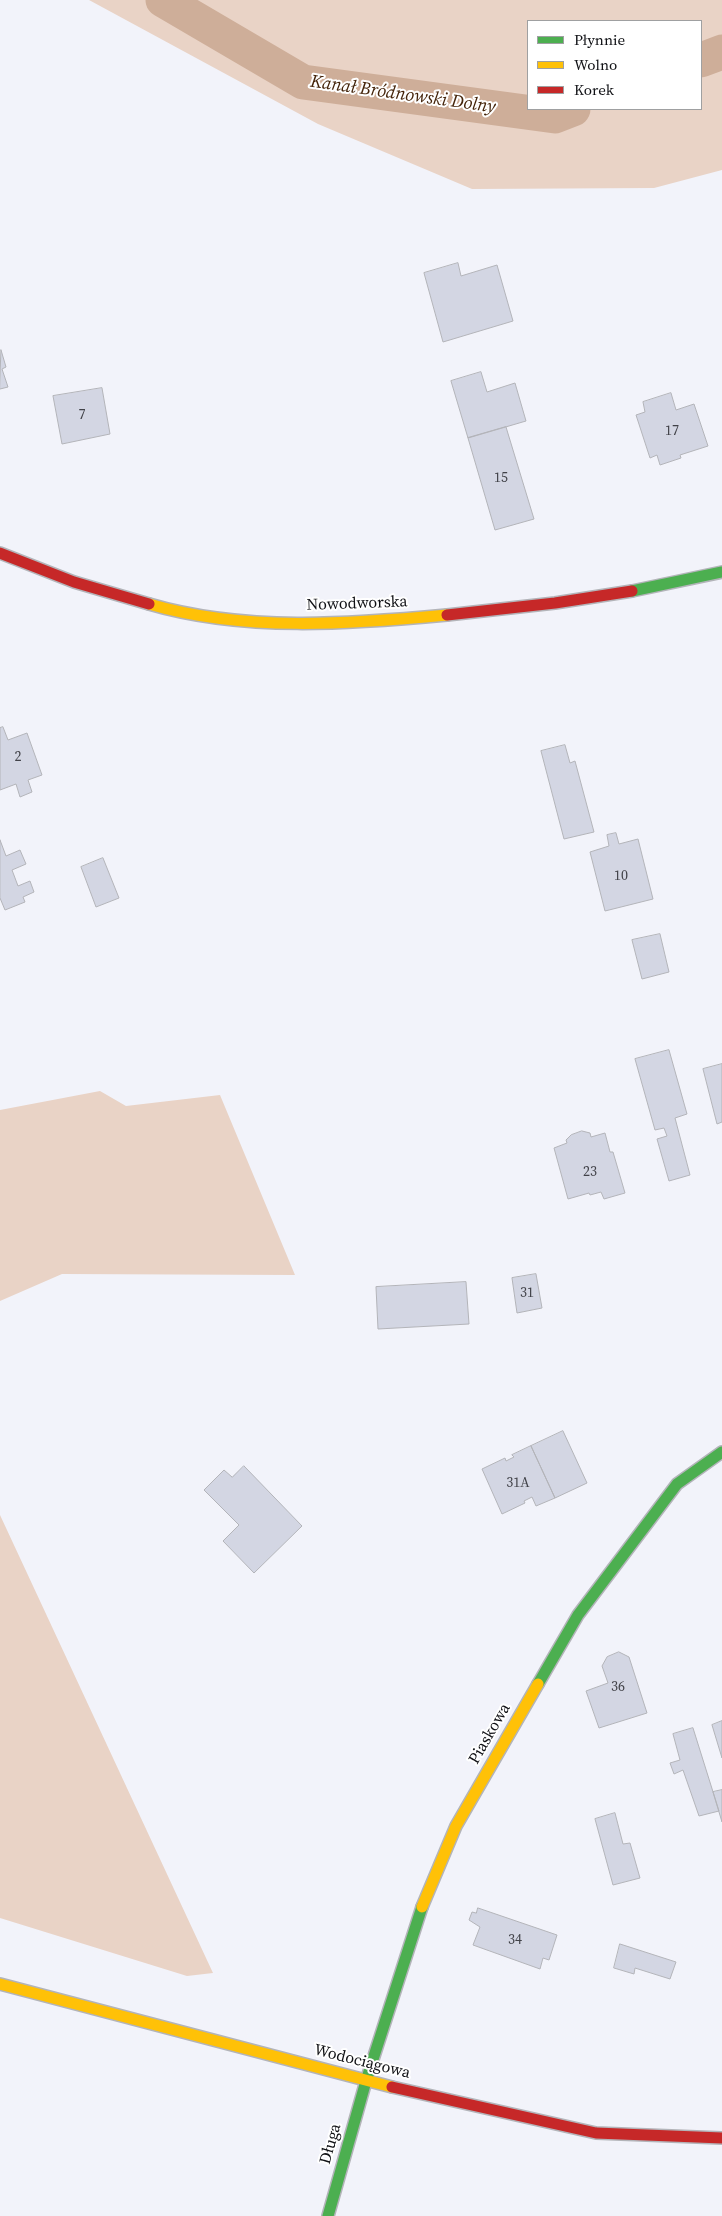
<!DOCTYPE html>
<html>
<head>
<meta charset="utf-8">
<style>
  body { margin:0 }
  #map { position:relative; width:722px; height:2216px; overflow:hidden; background:#f2f3fa; font-family:"Source Serif 4",serif }
  canvas { display:block }
  .legend { position:absolute; left:527px; top:20px; width:175px; height:90px; box-sizing:border-box; background:#fff; border:1px solid #9fa0a1; margin:0; padding:6px 9px; list-style:none; font-size:15px; color:#101115 }
  .legend li { display:flex; align-items:center; gap:10px; height:25px }
  .legend b { width:25px; border:1px solid #9fa0a1 }
</style>
</head>
<body>
<div id="map">
<canvas width="722" height="2216"></canvas>
<ul class="legend">
<li><b style="height:6px;background:#4caf50"></b>Płynnie</li>
<li><b style="height:6px;background:#ffc107"></b>Wolno</li>
<li><b style="height:6px;background:#c62828"></b>Korek</li>
</ul>
</div>
<script>
const ctx = document.querySelector('canvas').getContext('2d');
ctx.lineJoin = 'round';
function paint(path, color) {
  ctx.fillStyle = color;
  ctx.fill(path, 'evenodd');
}
function strokePath(path, color, width, dash) {
  ctx.strokeStyle = color;
  ctx.lineWidth = width;
  ctx.lineCap = dash ? 'butt' : 'round';
  ctx.setLineDash(dash || []);
  ctx.stroke(path);
}
function write(font, color, halo, rows, align = 'center') {
  ctx.font = font + ' "Source Serif 4",serif';
  ctx.lineWidth = 4;
  ctx.setLineDash([]);
  ctx.textBaseline = 'middle';
  ctx.strokeStyle = halo;
  ctx.fillStyle = color;
  for (const [text, x, y, turn = 0] of rows) {
    ctx.save();
    ctx.translate(x, y);
    ctx.rotate((+turn || 0) * Math.PI / 180);
    ctx.textAlign = isNaN(turn) ? turn : align;
    if (halo) ctx.strokeText(text, 0, 0);
    ctx.fillText(text, 0, 0);
    ctx.restore();
  }
}
paint(new Path2D(`
  M 89,0 L 722,0 L 722,170 L 654,188 L 472,189 L 318,124 ZM 701,21 L 701,109 L 528,109 L 528,21 Z
  M 100,1091 L 126,1106 L 220,1095 L 295,1275 L 62,1274 L 0,1301 L 0,1110 Z
  M 0,1515 L 213,1973 L 187,1976 L 0,1918 Z`), '#e9d3c6');
strokePath(new Path2D(`
  M 163,0 L 303,82 L 555,116 L 573,109
  M 701,60 L 722,52`), '#ceae99', 35);
const building = new Path2D(`
  M 458,263 L 461,276 L 497,265 L 513,321 L 443,342 L 424,273 Z
  M 1,350 L 6,367 L 2,369 L 8,387 L 0,389 Z
  M 481,372 L 487,392 L 515,383 L 526,421 L 468,438 L 451,381 Z
  M 102,388 L 110,434 L 62,444 L 53,396 Z
  M 671,393 L 676,410 L 694,404 L 708,446 L 680,455 L 681,458 L 660,465 L 657,455 L 650,458 L 636,415 L 645,412 L 643,402 Z
  M 506,427 L 534,519 L 495,530 L 468,438 Z
  M 3,727 L 8,740 L 27,733 L 42,775 L 28,780 L 32,792 L 20,797 L 16,784 L 0,790 L 0,728 Z
  M 565,745 L 570,763 L 575,761 L 594,832 L 564,839 L 541,751 Z
  M 616,833 L 619,844 L 638,839 L 653,899 L 605,911 L 590,852 L 609,846 L 607,835 Z
  M 0,840 L 6,856 L 20,850 L 26,864 L 12,870 L 18,886 L 30,881 L 34,892 L 23,897 L 25,902 L 5,910 L 0,898 Z
  M 103,858 L 119,898 L 96,907 L 81,867 Z
  M 660,934 L 669,972 L 642,979 L 632,940 Z
  M 669,1050 L 687,1114 L 675,1118 L 690,1175 L 669,1181 L 657,1139 L 667,1136 L 664,1128 L 655,1130 L 635,1059 Z
  M 722,1064 L 722,1122 L 717,1124 L 703,1069 Z
  M 582,1131 L 590,1133 L 591,1137 L 605,1133 L 610,1152 L 613,1152 L 625,1193 L 604,1199 L 601,1192 L 590,1195 L 589,1193 L 568,1199 L 554,1148 L 567,1143 L 566,1140 L 571,1135 Z
  M 536,1274 L 542,1308 L 517,1313 L 512,1278 Z
  M 466,1282 L 469,1324 L 378,1329 L 376,1287 Z
  M 563,1431 L 587,1483 L 555,1498 L 531,1446 Z
  M 531,1446 L 555,1498 L 536,1506 L 532,1497 L 524,1501 L 525,1503 L 502,1514 L 482,1469 L 505,1458 L 506,1461 L 514,1457 L 512,1455 Z
  M 244,1466 L 302,1526 L 254,1573 L 223,1541 L 239,1525 L 204,1490 L 224,1470 L 232,1477 Z
  M 619,1652 L 629,1657 L 647,1713 L 599,1728 L 586,1691 L 608,1683 L 602,1666 L 607,1657 Z
  M 722,1721 L 722,1758 L 712,1725 Z
  M 693,1728 L 719,1811 L 699,1816 L 683,1770 L 674,1774 L 670,1763 L 680,1760 L 673,1734 Z
  M 722,1790 L 722,1822 L 713,1792 Z
  M 615,1813 L 623,1844 L 630,1843 L 640,1878 L 613,1885 L 595,1819 Z
  M 478,1908 L 557,1935 L 549,1960 L 543,1958 L 540,1969 L 473,1945 L 480,1927 L 469,1920 L 472,1912 L 476,1913 Z
  M 620,1944 L 676,1962 L 670,1979 L 635,1968 L 634,1974 L 614,1968 Z`);
paint(building, '#d3d6e3');
strokePath(building, '#b3b4b9', 1);
const fast = new Path2D(`
  M 632,591 L 722,572
  M 538,1684 L 578,1615 L 677,1484 L 722,1452
  M 328,2216 L 366,2081 L 422,1907`);
const slow = new Path2D(`
  M 149,604 C 244,632 350,624 447,615
  M 422,1907 L 456,1826 L 538,1684
  M 0,1984 L 392,2087`);
const jam = new Path2D(`
  M 0,553 L 74,582 L 149,604
  M 447,615 L 555,603 L 632,591
  M 392,2087 L 596,2133 L 722,2138`);
strokePath(fast, '#b3b4b9', 14);
strokePath(slow, '#b3b4b9', 14);
strokePath(jam, '#b3b4b9', 14);
strokePath(fast, '#4caf50', 11);
strokePath(slow, '#ffc107', 11);
strokePath(jam, '#c62828', 11);
write('14px', '#414248', null, [
  ["7",82,415],
  ["17",672,431],
  ["15",501,478],
  ["2",18,757],
  ["10",621,876],
  ["23",590,1172],
  ["31",527,1293],
  ["31A",518,1483],
  ["36",618,1687],
  ["34",515,1940]
]);
write('16px', '#101115', '#fff', [
  ["Nowodworska",357,604,-2],
  ["Piaskowa",490,1734,-60],
  ["Wodociągowa",362,2062,14],
  ["Długa",331,2144,-74]
]);
write('italic 18px', '#44240a', '#fff', [
  ["Kanał Bródnowski Dolny",403,95,8]
]);
</script>
</body>
</html>
